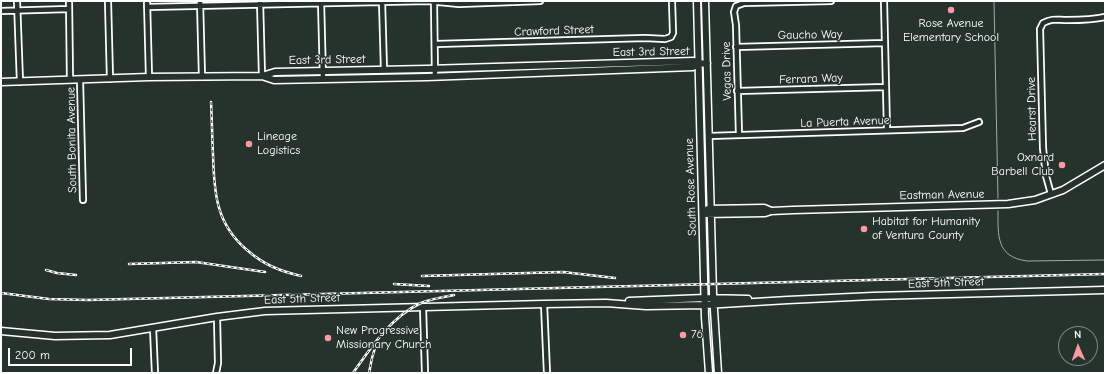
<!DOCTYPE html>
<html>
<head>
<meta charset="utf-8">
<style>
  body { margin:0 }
  #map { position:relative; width:1106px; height:374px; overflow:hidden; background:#26332d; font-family:"Comic Neue",sans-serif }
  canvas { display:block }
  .frame { position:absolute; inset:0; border:2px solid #fff; pointer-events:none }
  .north { position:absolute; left:1058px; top:326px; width:40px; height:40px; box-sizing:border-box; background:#26332d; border:1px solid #7d8581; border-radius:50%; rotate:358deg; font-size:11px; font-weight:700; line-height:16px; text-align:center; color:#fff }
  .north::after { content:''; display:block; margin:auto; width:14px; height:18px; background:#ff9aa2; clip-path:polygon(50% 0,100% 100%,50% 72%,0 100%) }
  .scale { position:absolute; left:8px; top:348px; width:124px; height:18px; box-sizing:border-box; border:2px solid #fff; border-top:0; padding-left:5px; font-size:12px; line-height:14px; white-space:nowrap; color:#fff; -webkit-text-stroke:3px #26332d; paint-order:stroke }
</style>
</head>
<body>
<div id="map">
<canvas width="1106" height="374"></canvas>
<div class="frame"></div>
<div class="north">N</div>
<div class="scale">200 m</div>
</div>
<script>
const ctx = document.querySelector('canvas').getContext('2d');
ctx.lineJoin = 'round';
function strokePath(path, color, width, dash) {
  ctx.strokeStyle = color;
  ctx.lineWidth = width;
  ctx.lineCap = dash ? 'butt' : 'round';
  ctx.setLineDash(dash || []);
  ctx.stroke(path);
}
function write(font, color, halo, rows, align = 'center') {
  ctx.font = font + ' "Comic Neue",sans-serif';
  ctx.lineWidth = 3;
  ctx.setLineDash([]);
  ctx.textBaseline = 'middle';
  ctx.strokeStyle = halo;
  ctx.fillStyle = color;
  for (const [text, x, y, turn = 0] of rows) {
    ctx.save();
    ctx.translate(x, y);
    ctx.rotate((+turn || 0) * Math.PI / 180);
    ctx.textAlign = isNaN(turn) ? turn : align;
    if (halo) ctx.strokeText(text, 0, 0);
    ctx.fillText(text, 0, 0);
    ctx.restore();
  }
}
strokePath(new Path2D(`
  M 994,1 L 998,198
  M 998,211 C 998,235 996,257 1027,261 L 1105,260`), '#a4a9a7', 1);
const street = new Path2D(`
  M 17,1 L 20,82
  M 69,1 L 70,80
  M 108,1 L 110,79
  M 147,1 L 149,77
  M 200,1 L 202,77
  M 260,1 L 262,76
  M 321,1 L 323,79
  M 382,1 L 384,70
  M 434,1 L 435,76
  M 884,1 L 887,130
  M 147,7 L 428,1 L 459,4 L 540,1
  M 1,11 L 69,9
  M 436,44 L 645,38 L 665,39 L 671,37 L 673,33 L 672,1
  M 736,47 L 885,43
  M 80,80 L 83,200
  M 737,91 L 886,87
  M 739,135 L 736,25 L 734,12 L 736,6 L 744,3 L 831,1
  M 709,136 L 963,128 L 979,122
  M 1051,194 L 1046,176 L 1043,148 L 1040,29 L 1043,23 C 1053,18 1057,20 1067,20 C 1080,20 1092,20 1105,17
  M 544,304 L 547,373
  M 423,307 L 425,373
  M 153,328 L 155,373
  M 216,373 L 218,363 L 217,317`);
const secondary = new Path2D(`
  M 697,1 L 705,317 L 709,373
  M 705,1 L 713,294 L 718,373
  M 262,76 L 274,80 L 427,77 L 693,67 L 698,64
  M 1,82 L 149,77 L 262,76 L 275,72 L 427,69 L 694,61 L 698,64 L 707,63
  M 708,209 L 764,208 L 771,211
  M 703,214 L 765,213 L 771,211 L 793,210 L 1008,204 L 1035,200 L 1063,190 L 1105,165
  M 629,301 L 705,298 L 748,299
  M 1,331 L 55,336 L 110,335 L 217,317 L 265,311 L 544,304 L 606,303 L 646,306 L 705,305 L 788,300 L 873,296 L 1105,290`);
strokePath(street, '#fff', 8);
strokePath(secondary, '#fff', 9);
strokePath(street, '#26332d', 4.5);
strokePath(secondary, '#26332d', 6);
const rail = new Path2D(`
  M 211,102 C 212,120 212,137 213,154 C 214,193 216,224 247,250 C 264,265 280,271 301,276
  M 129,264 L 196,262 L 265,272
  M 46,270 L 57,273 L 76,275
  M 422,276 L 563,272 L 615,278
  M 394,284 L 429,286
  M 1,293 L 49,299 L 88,300 L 1105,274
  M 353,373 C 371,347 392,316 421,303 C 431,299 442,297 454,295
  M 369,373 L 372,358 L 375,348`);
strokePath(rail, '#fff', 2.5);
strokePath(rail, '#26332d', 1, [3]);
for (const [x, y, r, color] of [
  [951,10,4,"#ff9aa2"],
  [249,144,4,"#ff9aa2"],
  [1062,165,4,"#ff9aa2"],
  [864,229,4,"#ff9aa2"],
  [683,335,4,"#ff9aa2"],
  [328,338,4,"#ff9aa2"]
]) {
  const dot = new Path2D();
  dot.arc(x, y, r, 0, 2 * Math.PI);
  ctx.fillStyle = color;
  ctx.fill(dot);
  strokePath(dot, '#26332d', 1.5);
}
write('12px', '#fff', '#26332d', [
  ["Rose Avenue",951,24,"center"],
  ["Elementary School",951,38,"center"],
  ["Lineage",257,137],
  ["Logistics",257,151],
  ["Oxnard",1054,158,"right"],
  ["Barbell Club",1054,172,"right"],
  ["Habitat for Humanity",872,222],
  ["of Ventura County",872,236],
  ["New Progressive",336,331],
  ["Missionary Church",336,345],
  ["76",691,335]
], 'left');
write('12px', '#fff', '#26332d', [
  ["Crawford Street",554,31,-2],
  ["Gaucho Way",810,35,-1],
  ["East 3rd Street",651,52,-1],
  ["East 3rd Street",327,60,-1],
  ["Vegas Drive",727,71,-91],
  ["Ferrara Way",811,79,-2],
  ["Hearst Drive",1032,109,-91],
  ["La Puerta Avenue",845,122,-2],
  ["South Bonita Avenue",72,140,-91],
  ["South Rose Avenue",691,187,-92],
  ["Eastman Avenue",942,195,-1],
  ["East 5th Street",946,283,-2],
  ["East 5th Street",302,299,-2]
]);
</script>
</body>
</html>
